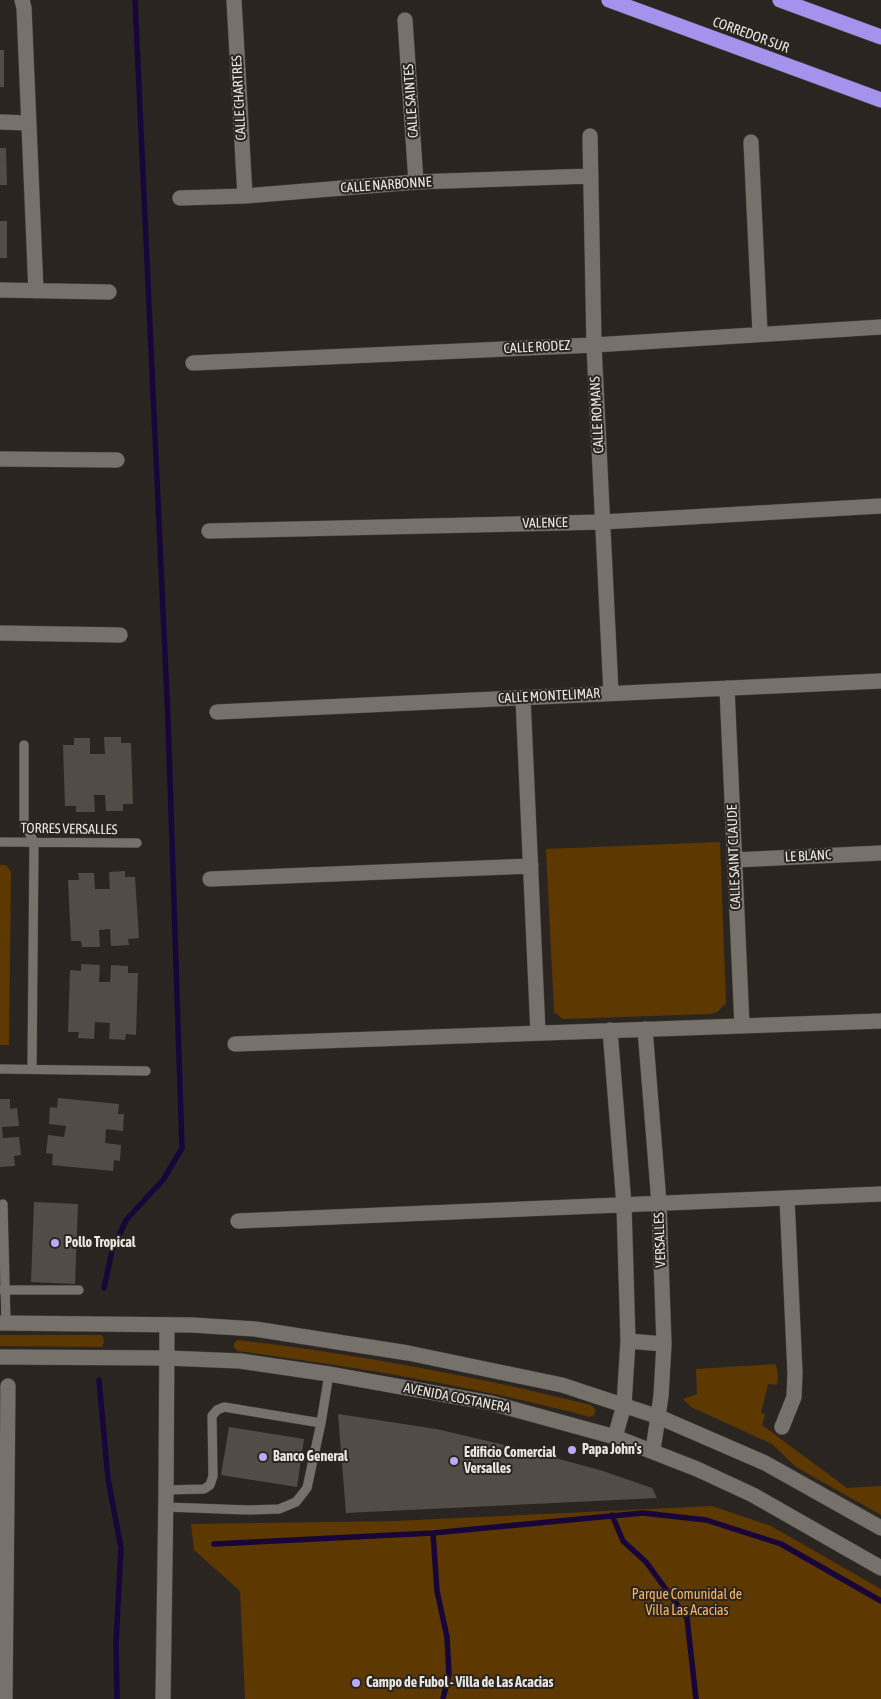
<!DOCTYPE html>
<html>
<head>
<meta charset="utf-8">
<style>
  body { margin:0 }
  canvas { display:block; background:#2a2520 }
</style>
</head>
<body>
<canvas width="881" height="1699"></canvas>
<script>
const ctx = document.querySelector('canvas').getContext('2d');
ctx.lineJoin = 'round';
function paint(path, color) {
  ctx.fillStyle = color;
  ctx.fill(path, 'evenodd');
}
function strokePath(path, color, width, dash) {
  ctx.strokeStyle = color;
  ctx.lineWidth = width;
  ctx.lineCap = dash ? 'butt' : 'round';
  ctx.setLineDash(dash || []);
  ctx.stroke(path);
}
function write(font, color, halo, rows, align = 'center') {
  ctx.font = font + ' "Asap Condensed",sans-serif';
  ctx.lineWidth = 4;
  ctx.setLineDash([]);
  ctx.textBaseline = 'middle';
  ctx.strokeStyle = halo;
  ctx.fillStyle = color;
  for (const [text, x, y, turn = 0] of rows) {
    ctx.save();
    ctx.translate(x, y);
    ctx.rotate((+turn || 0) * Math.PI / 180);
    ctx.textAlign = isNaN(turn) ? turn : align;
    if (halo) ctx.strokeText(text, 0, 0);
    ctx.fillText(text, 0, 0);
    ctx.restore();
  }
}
paint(new Path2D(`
  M 720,842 L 726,1003 L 717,1012 L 710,1014 L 563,1019 L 554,1012 L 546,849 Z
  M 0,865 L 6,865 L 11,872 L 9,1045 L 0,1045 Z
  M 0,1335 L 101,1335 L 103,1337 L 104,1342 L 102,1347 L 0,1346 Z
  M 238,1340 C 357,1354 475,1376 591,1405 L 596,1410 L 594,1415 L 590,1417 C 474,1386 357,1367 238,1351 L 234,1348 L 234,1343 Z
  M 776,1364 L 778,1377 L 777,1385 L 768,1384 L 761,1413 L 765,1414 L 762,1425 L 847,1488 L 881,1486 L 881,1515 L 796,1467 L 772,1444 L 691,1407 L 683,1399 L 697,1394 L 696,1369 Z
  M 712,1506 L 771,1526 L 881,1589 L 881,1699 L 245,1699 L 240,1591 L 194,1550 L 191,1524 L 396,1521 Z`), '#5d3801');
strokePath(new Path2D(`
  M 104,1288 L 112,1251 L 126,1220 L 163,1180 L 182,1148 L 168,719 L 135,0
  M 99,1380 L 108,1479 L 121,1548 L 116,1643 L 117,1699
  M 612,1515 L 623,1541 L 646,1562 L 687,1618 L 696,1699
  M 433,1533 L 437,1591 L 447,1637 L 449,1674 L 443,1699
  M 214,1544 L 433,1533 L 643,1513 L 706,1520 L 781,1544 L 881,1601`), '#18063b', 5.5);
paint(new Path2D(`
  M 0,50 L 4,50 L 4,87 L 0,87 Z
  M 0,148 L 6,148 L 7,185 L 0,185 Z
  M 0,221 L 7,221 L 7,258 L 0,258 Z
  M 104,737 L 121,737 L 121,743 L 131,743 L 133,804 L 123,804 L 123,811 L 106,811 L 105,795 L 94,795 L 95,812 L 76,812 L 76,806 L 65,806 L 63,745 L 74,745 L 74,738 L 90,738 L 90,754 L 105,754 Z
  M 125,871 L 125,877 L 135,877 L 139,938 L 128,939 L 129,945 L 111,946 L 110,929 L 99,930 L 100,947 L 82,947 L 81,941 L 71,941 L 68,880 L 79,880 L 78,873 L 94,873 L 95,889 L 110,889 L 109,872 Z
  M 81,964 L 100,965 L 99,982 L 110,982 L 111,965 L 128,966 L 128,973 L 138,973 L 136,1035 L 126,1034 L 125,1040 L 109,1039 L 110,1023 L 95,1022 L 94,1039 L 78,1038 L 79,1032 L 68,1032 L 70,970 L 81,971 Z
  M 58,1098 L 119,1104 L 118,1114 L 124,1114 L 123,1131 L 106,1129 L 105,1143 L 121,1145 L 120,1161 L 114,1160 L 113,1171 L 52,1165 L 53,1154 L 46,1153 L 48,1135 L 64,1137 L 66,1126 L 49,1124 L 50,1107 L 57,1108 Z
  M 0,1099 L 10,1099 L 10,1109 L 17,1108 L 19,1126 L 2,1127 L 3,1138 L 19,1137 L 21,1155 L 14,1156 L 15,1166 L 0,1167 Z
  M 34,1202 L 78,1204 L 75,1284 L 31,1282 Z
  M 338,1414 L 436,1429 L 530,1451 L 603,1471 L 652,1488 L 657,1498 L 346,1513 Z
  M 229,1427 L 304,1439 L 297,1487 L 221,1475 Z`), '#514c46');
const lane = new Path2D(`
  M 24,745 L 24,823 L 34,842 L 32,1069
  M 0,842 L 137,843
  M 0,1069 L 146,1071
  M 3,1204 L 6,1323
  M 0,1290 L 79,1290
  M 166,1490 L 204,1489 L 210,1485 L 213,1476 L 212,1416 L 217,1410 L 224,1407 L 321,1423
  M 166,1507 L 248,1510 L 279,1509 L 296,1502 L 307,1488 L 321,1423 L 329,1374`);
const street = new Path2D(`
  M 22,0 L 24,8 L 36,291
  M 234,0 L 245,196
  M 405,20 L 416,182
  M 0,122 L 29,123
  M 590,136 L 594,345 L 611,693
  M 751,142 L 760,333
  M 180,198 L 245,196 L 416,182 L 591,176
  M 0,290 L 109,292
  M 193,363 L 594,345 L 881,327
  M 0,459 L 117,460
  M 209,531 L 603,522 L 881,506
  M 0,633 L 120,635
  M 727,688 L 742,1026
  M 523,698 L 538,1033
  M 217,712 L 881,681
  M 734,860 L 881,853
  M 210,879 L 531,866
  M 645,1029 L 659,1203 L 664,1344 L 661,1396 L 653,1450
  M 610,1030 L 624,1205 L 628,1341 L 624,1405 L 615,1437
  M 235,1044 L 881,1021
  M 238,1221 L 881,1194
  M 628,1341 L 664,1344
  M 782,1427 L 794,1397 L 795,1373 L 787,1198
  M 5,1699 L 8,1386
  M 163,1699 L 166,1490 L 167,1325`);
const secondary = new Path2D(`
  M 0,1323 L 192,1325 L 255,1329 L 408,1353 L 562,1385 L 659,1417 L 765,1463 L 881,1528
  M 0,1357 L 167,1358 L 240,1361 L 329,1374 L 491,1403 L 615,1437 L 697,1469 L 753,1495 L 881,1568`);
const highway = new Path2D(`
  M 609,0 L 881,100
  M 780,0 L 881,37`);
strokePath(lane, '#46423e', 10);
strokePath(street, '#46423e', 16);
strokePath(secondary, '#46423e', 16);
strokePath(highway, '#46423e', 16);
strokePath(lane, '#77716b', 9);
strokePath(street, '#77716b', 15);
strokePath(secondary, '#77716b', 15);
strokePath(highway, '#a393ec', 15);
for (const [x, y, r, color] of [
  [55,1243,5,"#b8abf7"],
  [572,1450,5,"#b8abf7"],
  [263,1457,5,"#b8abf7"],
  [454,1461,5,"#b8abf7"],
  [356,1683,5,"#b8abf7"]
]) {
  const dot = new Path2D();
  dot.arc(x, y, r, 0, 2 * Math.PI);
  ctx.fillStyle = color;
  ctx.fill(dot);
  strokePath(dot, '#2a2520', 2);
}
write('14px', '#e9e6e2', '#2a2520', [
  ["CORREDOR SUR",751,35,20],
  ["CALLE CHARTRES",239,98,-93],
  ["CALLE SAINTES",411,101,-94],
  ["CALLE NARBONNE",386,185,-4],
  ["CALLE RODEZ",537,347,-3],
  ["CALLE ROMANS",597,415,-93],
  ["VALENCE",545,523,-1],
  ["CALLE MONTELIMAR",549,696,-3],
  ["TORRES VERSALLES",69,829,1],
  ["LE BLANC",808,856,-3],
  ["CALLE SAINT CLAUDE",734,857,-92],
  ["VERSALLES",660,1240,-92],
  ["AVENIDA COSTANERA",457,1398,11]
]);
write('bold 14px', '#e9e6e2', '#2a2520', [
  ["Pollo Tropical",65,1243],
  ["Papa John's",582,1450],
  ["Edificio Comercial",464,1453],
  ["Versalles",464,1469],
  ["Banco General",273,1457],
  ["Campo de Fubol - Villa de Las Acacias",366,1683]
], 'left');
write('14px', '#f9b567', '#2a2520', [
  ["Parque Comunidal de",687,1595],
  ["Villa Las Acacias",687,1611]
]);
</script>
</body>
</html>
